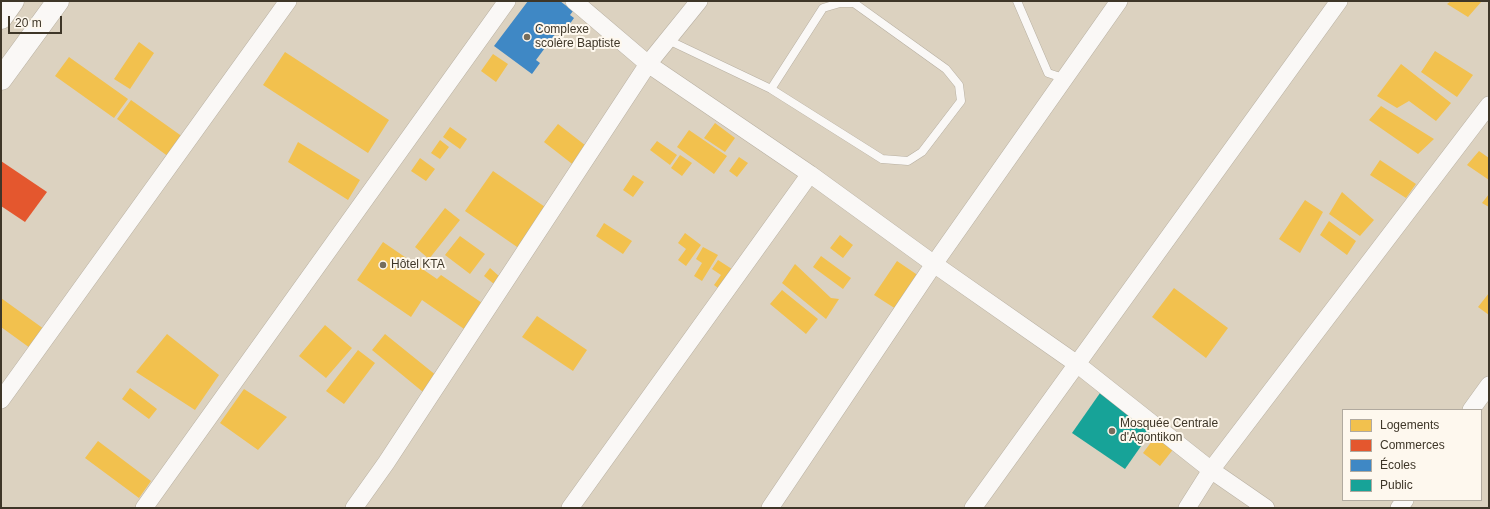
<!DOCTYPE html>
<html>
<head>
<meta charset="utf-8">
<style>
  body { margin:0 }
  #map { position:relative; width:1490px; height:509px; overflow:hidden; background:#dcd2c0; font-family:Arial,sans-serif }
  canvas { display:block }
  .frame { position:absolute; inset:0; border:2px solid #3e3628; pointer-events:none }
  .legend { position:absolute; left:1342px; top:409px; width:140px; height:92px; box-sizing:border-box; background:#fef8ee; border:1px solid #b1aa9f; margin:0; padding:5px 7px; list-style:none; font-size:12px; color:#3e3628 }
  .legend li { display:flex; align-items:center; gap:8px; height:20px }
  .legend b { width:20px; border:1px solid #b1aa9f }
  .scale { position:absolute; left:8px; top:16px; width:54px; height:18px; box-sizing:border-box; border:2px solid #3e3628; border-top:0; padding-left:5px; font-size:12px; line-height:14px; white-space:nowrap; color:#3e3628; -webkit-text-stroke:3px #fef8ee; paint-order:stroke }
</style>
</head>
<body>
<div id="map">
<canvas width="1490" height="509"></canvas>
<div class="frame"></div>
<ul class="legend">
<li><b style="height:11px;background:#f2c14e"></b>Logements</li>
<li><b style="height:11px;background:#e4572e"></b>Commerces</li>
<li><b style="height:11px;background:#3f88c5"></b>Écoles</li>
<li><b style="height:11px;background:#17a398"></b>Public</li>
</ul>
<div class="scale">20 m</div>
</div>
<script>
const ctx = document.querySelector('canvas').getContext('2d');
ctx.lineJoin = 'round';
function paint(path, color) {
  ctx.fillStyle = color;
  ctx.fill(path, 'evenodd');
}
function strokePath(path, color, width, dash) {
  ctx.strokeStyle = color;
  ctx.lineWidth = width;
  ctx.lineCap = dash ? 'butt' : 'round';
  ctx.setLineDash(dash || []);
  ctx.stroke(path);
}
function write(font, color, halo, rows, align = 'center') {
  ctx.font = font + ' Arial,sans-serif';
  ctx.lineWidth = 4;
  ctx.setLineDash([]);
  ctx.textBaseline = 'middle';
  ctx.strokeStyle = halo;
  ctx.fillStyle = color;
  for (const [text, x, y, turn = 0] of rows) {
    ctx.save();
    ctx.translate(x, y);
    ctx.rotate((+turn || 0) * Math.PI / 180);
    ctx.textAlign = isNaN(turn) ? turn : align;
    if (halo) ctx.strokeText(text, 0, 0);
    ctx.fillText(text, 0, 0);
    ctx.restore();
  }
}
paint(new Path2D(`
  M 1451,1 L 1482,1 L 1468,17 L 1447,4 Z
  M 139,42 L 154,53 L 130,89 L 114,79 Z
  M 1435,51 L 1473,75 L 1457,97 L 1421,72 Z
  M 285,52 L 389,120 L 368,153 L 263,85 Z
  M 493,54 L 508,64 L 496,82 L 481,71 Z
  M 69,57 L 128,99 L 114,118 L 55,76 Z
  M 1401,64 L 1451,103 L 1436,121 L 1409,101 L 1397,108 L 1377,96 Z
  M 131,100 L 183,137 L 169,157 L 117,119 Z
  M 1381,106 L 1434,139 L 1418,154 L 1369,120 Z
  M 715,123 L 735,138 L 725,152 L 704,138 Z
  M 558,124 L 590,149 L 576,167 L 544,142 Z
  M 450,127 L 467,139 L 460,149 L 443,137 Z
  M 689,130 L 727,156 L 714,174 L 677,147 Z
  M 440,140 L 449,147 L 440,159 L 431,153 Z
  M 657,141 L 677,155 L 670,165 L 650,150 Z
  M 298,142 L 360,180 L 348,200 L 288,162 Z
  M 1479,151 L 1489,158 L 1489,180 L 1467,165 Z
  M 680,155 L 692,163 L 682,176 L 671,168 Z
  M 739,157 L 748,163 L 737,177 L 729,171 Z
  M 420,158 L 435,169 L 426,181 L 411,171 Z
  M 1380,160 L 1416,184 L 1406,198 L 1370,175 Z
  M 493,171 L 548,209 L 520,249 L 465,211 Z
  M 633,175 L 644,182 L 633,197 L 623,190 Z
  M 1342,192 L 1374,220 L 1360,236 L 1329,214 Z
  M 1489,194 L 1489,207 L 1482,203 Z
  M 1305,200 L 1323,212 L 1300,253 L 1279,239 Z
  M 445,208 L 460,220 L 429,259 L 415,247 Z
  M 1329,221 L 1356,241 L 1347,255 L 1320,235 Z
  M 604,223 L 632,241 L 623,254 L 596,236 Z
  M 685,233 L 701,245 L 686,266 L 678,260 L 686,249 L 678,243 Z
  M 840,235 L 853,245 L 843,258 L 830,248 Z
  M 460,236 L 485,254 L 470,274 L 445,255 Z
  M 383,242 L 437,279 L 441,275 L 485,305 L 467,331 L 422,300 L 411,317 L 357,280 Z
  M 703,247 L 718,255 L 702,281 L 694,276 L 702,263 L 696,259 Z
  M 821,256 L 851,278 L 843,289 L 813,267 Z
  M 718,260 L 735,271 L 722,291 L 714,285 L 721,275 L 712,269 Z
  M 897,261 L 919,276 L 896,309 L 874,295 Z
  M 795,264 L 831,298 L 839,299 L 826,319 L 782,283 Z
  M 490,268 L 500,277 L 494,284 L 484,276 Z
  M 1174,288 L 1228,328 L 1206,358 L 1152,317 Z
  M 782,290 L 818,319 L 806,334 L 770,304 Z
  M 1489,293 L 1489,315 L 1478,307 Z
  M 1,298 L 44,329 L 30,348 L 1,327 Z
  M 537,316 L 587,350 L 573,371 L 522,337 Z
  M 325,325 L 352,348 L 326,378 L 299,356 Z
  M 167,334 L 219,375 L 195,410 L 136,372 Z
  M 385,334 L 437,376 L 423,392 L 372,350 Z
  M 358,350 L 375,363 L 344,404 L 326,391 Z
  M 130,388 L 157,409 L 149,419 L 122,399 Z
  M 244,389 L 287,417 L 258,450 L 220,423 Z
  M 1158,433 L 1175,447 L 1160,466 L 1143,453 Z
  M 98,441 L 151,481 L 139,498 L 85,458 Z`), '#f2c14e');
paint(new Path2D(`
  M 1,161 L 47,192 L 25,222 L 1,206 Z`), '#e4572e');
paint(new Path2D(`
  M 528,1 L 560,1 L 573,11 L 570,15 L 574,18 L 567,28 L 562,25 L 536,60 L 540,63 L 532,74 L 494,46 Z`), '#3f88c5');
paint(new Path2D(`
  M 1100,393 L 1153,429 L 1125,469 L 1072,433 Z`), '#17a398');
const service = new Path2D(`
  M 1017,1 L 1048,73 L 1063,78
  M 668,40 L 771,89 L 882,159 L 908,161 L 922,152 L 961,101 L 959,85 L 946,69 L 854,3 L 840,3 L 823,8 L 771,89`);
const minor = new Path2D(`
  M 574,1 L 648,64 L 810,174 L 934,264 L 1077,364 L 1211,470 L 1266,508
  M 1,400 L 288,1
  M 1471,410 L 1489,385
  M 144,508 L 507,1
  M 354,508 L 386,463 L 648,64 L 699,1
  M 570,508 L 810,174
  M 770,508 L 934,264 L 1119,1
  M 973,508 L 1339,1
  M 1187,508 L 1211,470 L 1489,105
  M 1399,508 L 1405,500`);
const secondary = new Path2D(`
  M 1,18 L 13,1
  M 1,79 L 58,1`);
strokePath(service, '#b7afa1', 9);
strokePath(minor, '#b7afa1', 18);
strokePath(secondary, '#b7afa1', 23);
strokePath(service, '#faf8f6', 8);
strokePath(minor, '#faf8f6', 17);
strokePath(secondary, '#faf8f6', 22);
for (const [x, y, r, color] of [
  [527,37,4,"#756d5d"],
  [383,265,4,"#756d5d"],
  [1112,431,4,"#756d5d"]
]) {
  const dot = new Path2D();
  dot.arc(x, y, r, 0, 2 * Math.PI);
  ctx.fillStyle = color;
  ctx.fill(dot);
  strokePath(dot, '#fef8ee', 1.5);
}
write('12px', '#3e3628', '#fef8ee', [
  ["Complexe",535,30],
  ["scolère Baptiste",535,44],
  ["Hôtel KTA",391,265],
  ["Mosquée Centrale",1120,424],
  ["d'Agontikon",1120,438]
], 'left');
</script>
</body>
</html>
